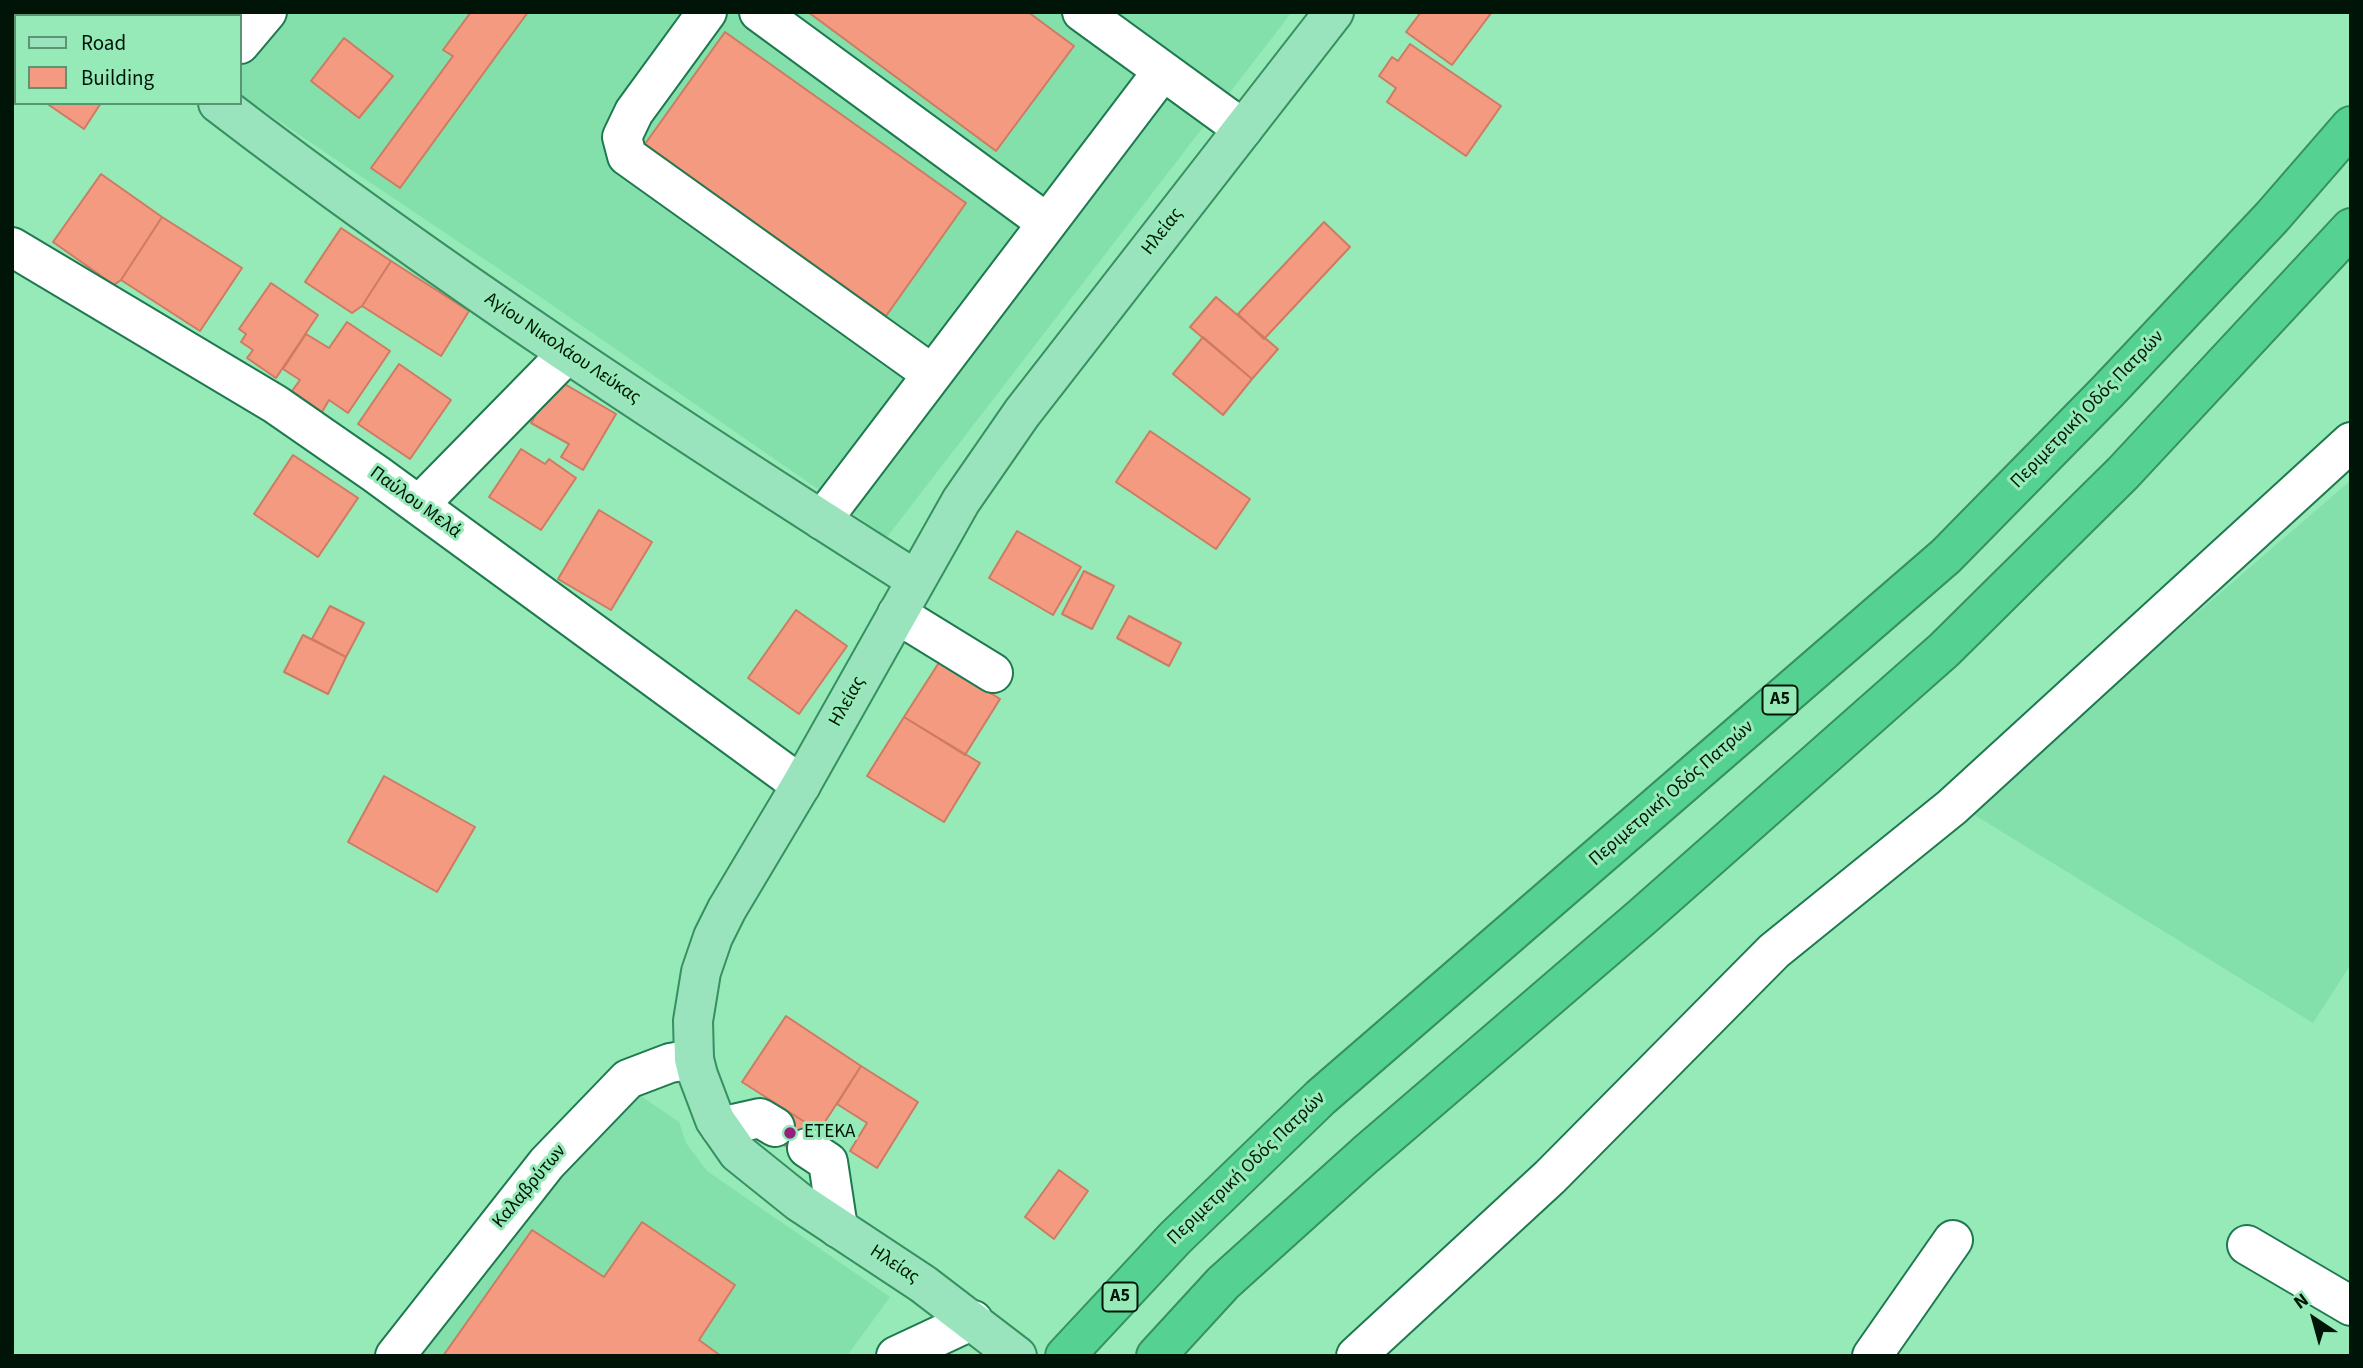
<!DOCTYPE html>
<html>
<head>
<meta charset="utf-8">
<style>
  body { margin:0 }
  #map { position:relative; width:2363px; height:1368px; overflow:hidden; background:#95eab8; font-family:"Source Sans 3",sans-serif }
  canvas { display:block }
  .frame { position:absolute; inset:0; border:14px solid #001508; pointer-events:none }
  .legend { position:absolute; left:14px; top:14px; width:228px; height:91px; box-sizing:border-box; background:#95eab8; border:2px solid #599572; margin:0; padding:9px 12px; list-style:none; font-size:21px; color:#001508 }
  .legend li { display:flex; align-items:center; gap:14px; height:35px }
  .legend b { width:35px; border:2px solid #599572 }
  .north { position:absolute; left:2279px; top:1284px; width:70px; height:70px; -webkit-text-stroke:5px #95eab8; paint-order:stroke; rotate:324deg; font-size:19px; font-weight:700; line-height:28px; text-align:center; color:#001508 }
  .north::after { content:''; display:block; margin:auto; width:24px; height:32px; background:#001508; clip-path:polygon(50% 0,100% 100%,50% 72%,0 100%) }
</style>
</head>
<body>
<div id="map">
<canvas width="2363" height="1368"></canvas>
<div class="frame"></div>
<ul class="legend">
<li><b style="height:9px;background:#99e4bd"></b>Road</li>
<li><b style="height:19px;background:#f39a80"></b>Building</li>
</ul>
<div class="north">N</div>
</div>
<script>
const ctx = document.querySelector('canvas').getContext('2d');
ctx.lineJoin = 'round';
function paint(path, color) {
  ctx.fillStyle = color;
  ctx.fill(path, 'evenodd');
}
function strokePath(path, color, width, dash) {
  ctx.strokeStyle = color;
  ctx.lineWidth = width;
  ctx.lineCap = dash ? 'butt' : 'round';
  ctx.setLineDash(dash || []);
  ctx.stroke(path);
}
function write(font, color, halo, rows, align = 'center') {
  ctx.font = font + ' "Source Sans 3",sans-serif';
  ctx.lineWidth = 6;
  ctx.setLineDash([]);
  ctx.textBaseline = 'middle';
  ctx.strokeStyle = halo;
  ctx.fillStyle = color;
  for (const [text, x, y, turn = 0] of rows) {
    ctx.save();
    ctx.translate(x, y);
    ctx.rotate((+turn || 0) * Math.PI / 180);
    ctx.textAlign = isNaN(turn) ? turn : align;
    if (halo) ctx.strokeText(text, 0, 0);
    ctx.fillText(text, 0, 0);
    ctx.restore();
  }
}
paint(new Path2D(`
  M 165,12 L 1292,12 L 887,537 L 536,294 L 240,95 L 240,16 L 167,16 Z
  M 2351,480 L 2351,964 L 2313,1023 L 1968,811 Z
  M 635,1092 L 679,1122 L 686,1143 L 707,1171 L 890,1297 L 847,1356 L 414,1356 L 493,1251 Z`), '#83e0ab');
const building = new Path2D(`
  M 183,12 L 212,12 L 212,16 L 182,16 Z
  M 471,12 L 528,12 L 400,188 L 371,168 L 453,56 L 443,50 Z
  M 808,12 L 1028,12 L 1074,46 L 996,151 Z
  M 1421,12 L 1492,12 L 1452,65 L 1406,32 Z
  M 725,32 L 966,203 L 886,316 L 645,144 Z
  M 344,38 L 393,76 L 359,118 L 311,81 Z
  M 1410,44 L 1501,106 L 1466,156 L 1387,102 L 1396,88 L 1379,76 L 1392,57 L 1398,61 Z
  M 46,103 L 101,103 L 84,129 Z
  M 101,174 L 162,217 L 121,280 L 114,285 L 53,242 Z
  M 162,217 L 242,268 L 200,331 L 121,280 Z
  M 1324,222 L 1350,247 L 1264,339 L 1238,314 Z
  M 341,228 L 391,261 L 362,306 L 352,313 L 305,282 Z
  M 391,261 L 469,311 L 441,356 L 362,306 Z
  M 271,283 L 318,315 L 276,378 L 247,358 L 253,350 L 241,342 L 246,334 L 239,329 Z
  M 1216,297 L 1278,349 L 1252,379 L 1190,327 Z
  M 347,322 L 390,351 L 348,413 L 329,400 L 322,412 L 292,391 L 300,380 L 283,369 L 306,334 L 329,348 Z
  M 1203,337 L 1252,379 L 1223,415 L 1173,374 Z
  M 399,364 L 451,400 L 410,459 L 358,424 Z
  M 556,379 L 616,414 L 583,470 L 561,457 L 569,444 L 531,423 Z
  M 1150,431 L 1250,499 L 1216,549 L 1116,482 Z
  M 521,449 L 545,464 L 549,459 L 576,478 L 541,530 L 489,497 Z
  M 293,455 L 358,498 L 318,557 L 254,514 Z
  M 599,510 L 652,542 L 611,610 L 558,579 Z
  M 1017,531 L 1081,567 L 1053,615 L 989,578 Z
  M 1084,571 L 1114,586 L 1092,629 L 1062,614 Z
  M 330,606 L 364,623 L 346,657 L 312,639 Z
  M 796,610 L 847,646 L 799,714 L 748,678 Z
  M 1129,616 L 1181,643 L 1169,666 L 1117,638 Z
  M 303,635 L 346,657 L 328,694 L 284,672 Z
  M 940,661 L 1000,699 L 965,755 L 904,717 Z
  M 904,717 L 980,763 L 944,822 L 867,776 Z
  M 384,776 L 475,827 L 437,892 L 348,842 Z
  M 786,1016 L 861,1066 L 819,1131 L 742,1082 Z
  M 861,1066 L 918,1102 L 877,1168 L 850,1151 L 867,1123 L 837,1104 Z
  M 786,1110 L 819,1131 L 802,1157 L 769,1135 Z
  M 1059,1170 L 1088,1191 L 1054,1239 L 1025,1217 Z
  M 642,1222 L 735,1285 L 699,1340 L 721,1356 L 443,1356 L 532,1230 L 604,1277 Z`);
paint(building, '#f39a80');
strokePath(building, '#cd7b63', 2);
const minor = new Path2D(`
  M 707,12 L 634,112 L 622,137 L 627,156 L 932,374
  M 759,12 L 1047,223
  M 1082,12 L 1243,129
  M 240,44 L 267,12
  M 12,247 L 275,404 L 376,474 L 801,785
  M 419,505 L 567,354
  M 822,520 L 1162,72
  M 897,614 L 993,673
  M 720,1127 L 760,1118 L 775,1127
  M 807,1148 L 828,1162 L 838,1228
  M 2247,1245 L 2351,1306
  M 395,1356 L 547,1163 L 628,1079 L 670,1063 L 694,1059
  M 896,1356 L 973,1320
  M 1356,1356 L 1550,1177 L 1774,951 L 1952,807 L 2351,442
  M 1872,1356 L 1953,1240`);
const major = new Path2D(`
  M 107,12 L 110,16
  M 218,103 C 442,275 678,429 916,580
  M 1017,1356 L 923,1284 L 799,1202 L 738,1153 L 715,1120 L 698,1075 L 694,1059 L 693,1021 L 701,972 L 713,937 L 727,909 L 801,785 L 961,501 L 1022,413 L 1334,12`);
const highway = new Path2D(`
  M 1065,1356 L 1175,1238 L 1321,1097 L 1946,556 L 2107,392 L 2272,217 L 2351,126
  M 1156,1356 L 1223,1283 L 1365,1155 L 1642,917 L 1944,650 L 2123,473 L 2351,228`);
strokePath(minor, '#1e794e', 42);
strokePath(major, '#379061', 42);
strokePath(highway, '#379061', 42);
strokePath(minor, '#fff', 38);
strokePath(major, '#99e4bd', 38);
strokePath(highway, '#55d291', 38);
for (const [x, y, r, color] of [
  [790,1133,7,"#95217e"]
]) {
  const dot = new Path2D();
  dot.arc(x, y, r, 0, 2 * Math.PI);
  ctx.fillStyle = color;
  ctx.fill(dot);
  strokePath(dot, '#95eab8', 2.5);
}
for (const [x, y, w] of [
  [1780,700,35],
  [1120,1297,35]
]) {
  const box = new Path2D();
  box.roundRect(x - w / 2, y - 14.5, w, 29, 5);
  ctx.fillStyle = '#95eab8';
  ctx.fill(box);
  strokePath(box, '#001508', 2);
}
write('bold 18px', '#001508', null, [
  ["Α5",1780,700],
  ["Α5",1120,1297]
]);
write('19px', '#001508', '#95eab8', [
  ["Ηλείας",1163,232,-52],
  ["Αγίου Νικολάου Λεύκας",562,349,34],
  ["Περιμετρική Οδός Πατρών",2088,410,-46],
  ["Παύλου Μελά",415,503,36],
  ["Ηλείας",848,702,-61],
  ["Περιμετρική Οδός Πατρών",1672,794,-41],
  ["Περιμετρική Οδός Πατρών",1247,1169,-44],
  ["Καλαβρύτων",530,1187,-50],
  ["Ηλείας",894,1265,33]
]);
write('19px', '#001508', '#95eab8', [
  ["ΕΤΕΚΑ",804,1133]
], 'left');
</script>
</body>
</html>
